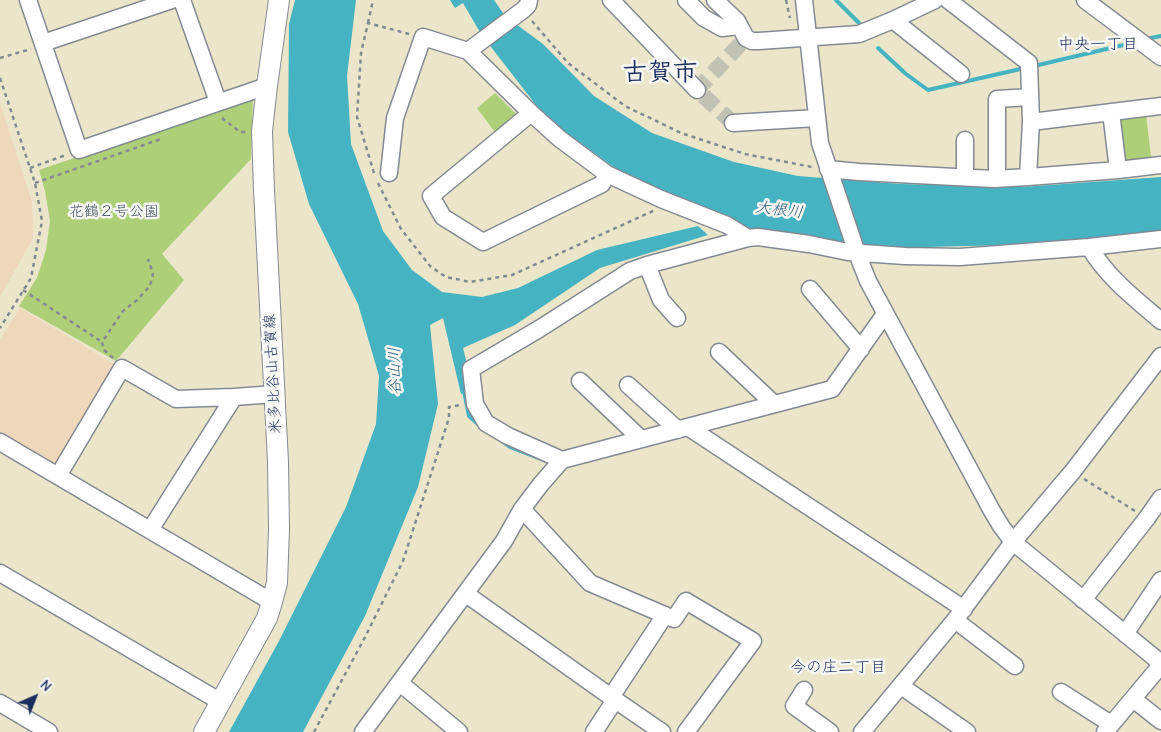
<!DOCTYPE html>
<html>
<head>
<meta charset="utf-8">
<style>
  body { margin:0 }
  #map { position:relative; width:1161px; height:732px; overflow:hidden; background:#ebe5ca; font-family:"Comic Neue",sans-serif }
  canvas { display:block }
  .north { position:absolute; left:10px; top:672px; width:50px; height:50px; -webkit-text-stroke:4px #f6f6f2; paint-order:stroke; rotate:44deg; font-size:14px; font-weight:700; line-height:20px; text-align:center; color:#1b2f5e }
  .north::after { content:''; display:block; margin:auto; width:18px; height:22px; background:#1b2f5e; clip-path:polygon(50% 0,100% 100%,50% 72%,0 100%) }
</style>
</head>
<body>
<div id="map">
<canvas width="1161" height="732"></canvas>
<div class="north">N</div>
</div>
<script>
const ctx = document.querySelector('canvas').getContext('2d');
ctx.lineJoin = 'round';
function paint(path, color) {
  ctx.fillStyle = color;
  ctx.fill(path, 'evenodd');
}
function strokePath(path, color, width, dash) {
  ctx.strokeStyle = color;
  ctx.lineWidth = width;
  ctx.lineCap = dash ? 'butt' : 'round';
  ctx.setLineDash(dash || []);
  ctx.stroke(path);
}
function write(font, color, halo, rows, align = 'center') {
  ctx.font = font + ' "Comic Neue","Klee One",sans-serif';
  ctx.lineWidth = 5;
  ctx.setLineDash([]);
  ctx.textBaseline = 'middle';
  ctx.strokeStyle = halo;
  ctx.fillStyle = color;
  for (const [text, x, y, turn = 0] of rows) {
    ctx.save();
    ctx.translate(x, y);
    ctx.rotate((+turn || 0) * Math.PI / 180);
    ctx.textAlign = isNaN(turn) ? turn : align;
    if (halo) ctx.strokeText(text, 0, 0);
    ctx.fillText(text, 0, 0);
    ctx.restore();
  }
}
paint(new Path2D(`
  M 0,103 L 32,202 L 33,238 L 0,297 Z
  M 20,308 L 117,366 L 58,464 L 53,466 L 0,435 L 0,340 Z`), '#eed7bb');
paint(new Path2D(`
  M 495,93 L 518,116 L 497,135 L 477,108 Z
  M 253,97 L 251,159 L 162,254 L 184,280 L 116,361 L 19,306 L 37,278 L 46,250 L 50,221 L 45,191 L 39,170 Z
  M 1146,115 L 1152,164 L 1121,161 L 1118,123 L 1122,118 Z`), '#adcf78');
paint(new Path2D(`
  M 295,0 L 356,0 L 347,76 L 351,144 L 383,231 L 412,270 L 442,292 L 482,297 L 518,288 L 597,250 L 698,226 L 708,235 L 600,268 L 515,325 L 463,348 L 474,392 L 461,394 L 443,318 L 430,325 L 438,404 L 418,487 L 365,616 L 303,732 L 229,732 L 279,641 L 346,507 L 376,424 L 379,376 L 358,304 L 309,204 L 288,132 L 289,24 Z
  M 450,0 L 494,0 L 505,16 L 543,44 L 594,96 L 652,133 L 734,162 L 798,176 L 901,184 L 1022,187 L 1161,177 L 1161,232 L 1048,244 L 887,248 L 839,246 L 752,229 L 619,171 L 546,118 L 481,34 L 463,3 L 455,8 Z`), '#46b3c3');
strokePath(new Path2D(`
  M 836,0 L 860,24
  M 1146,39 L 1161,36
  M 878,48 L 906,74 L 928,90 L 1025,68
  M 1034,66 L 1132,43
  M 464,391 L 469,416 L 478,424
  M 502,441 L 510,447 L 541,459`), '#46b3c3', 4);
strokePath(new Path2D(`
  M 733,123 L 697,90 L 746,38`), '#c1c1b4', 16, [16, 8]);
const minor = new Path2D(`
  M 28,0 L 79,150 L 267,86
  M 182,0 L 218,102
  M 611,0 L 697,90
  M 686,0 L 704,18 L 722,28 L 739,26
  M 715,0 L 737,21 L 746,38 L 752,41 L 759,41 L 859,34 L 893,20 L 935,0
  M 804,0 L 820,143 L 857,253 L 868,281 L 992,511 L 1001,526 L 1013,542 L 1161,663
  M 948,0 L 1029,63 L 1031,122 L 1028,177
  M 1085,0 L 1161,57
  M 893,20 L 961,74
  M 43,43 L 172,0
  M 468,51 L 523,10 L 528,5 L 529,0
  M 1111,112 L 1118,170
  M 531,113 L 431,196 L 443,217 L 483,242 L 602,184 L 607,174
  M 1031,122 L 1161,106
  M 733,123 L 817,118
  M 965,140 L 965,177
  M 828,169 L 859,172 L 994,179 L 1028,177 L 1118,170 L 1161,165
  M 389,173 L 395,118 L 423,37 L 468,51 L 531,113 L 560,139 L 607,174 L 661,199 L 727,225 L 748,238
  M 997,179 L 997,99 L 1030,97
  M 1089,247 C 1109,279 1133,297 1161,321
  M 647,265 L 661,300 L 677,318
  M 810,289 L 861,349
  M 719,352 L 774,404
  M 580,381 L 641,439
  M 628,385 L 678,430
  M 688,427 L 964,609
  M 0,442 L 272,602
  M 562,460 L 508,436 L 486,423 L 475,404 L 471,369 L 539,329 L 630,271 L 647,265 L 748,238 L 758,237 L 809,244 L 848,252 L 905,256 L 960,257 L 1089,247 L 1161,239
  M 58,476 L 122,368 L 176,399 L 234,397
  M 522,509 L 590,583 L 674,619 L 686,601 L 753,641 L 686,732
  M 150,530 L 234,397 L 275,394
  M 0,573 L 221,702
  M 466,594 L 611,697 L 662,732
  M 1083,600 L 1147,518 L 1161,498
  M 955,620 L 1015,666
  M 1125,634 L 1161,580
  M 400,683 L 459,732
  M 901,686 L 967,732
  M 804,690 L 794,706 L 830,732
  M 1061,692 L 1111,724
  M 611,697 L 665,615
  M 1133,699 L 1161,721
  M 0,703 L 49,732
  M 363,732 L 504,541 L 522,509 L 541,484 L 562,460 L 832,389 L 885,314
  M 594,732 L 615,700
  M 862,732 L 955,620 L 1013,542 L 1073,471 L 1161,356
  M 1105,732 L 1161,665`);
const major = new Path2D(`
  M 204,732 L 267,618 L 272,602 L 277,583 L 279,529 L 278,462 L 264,190 L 262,131 L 267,86 L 279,0`);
strokePath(minor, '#838a94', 19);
strokePath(major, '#838a94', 22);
strokePath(new Path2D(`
  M 786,0 L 790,18
  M 532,21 L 568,63 L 625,106 L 681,133 L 745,154 L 812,167
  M 368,23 L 373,0
  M 0,58 L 31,49
  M 0,78 L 35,183 L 42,221 L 31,278 L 0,328
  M 222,118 L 240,132 L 246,132
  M 30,168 L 66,155
  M 374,173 L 357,117 L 361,53 L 368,23 L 409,34
  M 35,183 L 161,139
  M 378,183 L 401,229 L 430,266 L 446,277 L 470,282 L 512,275 L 653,211
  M 23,290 L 102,342
  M 113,358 L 104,350 L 102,342 L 123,311 L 137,300 L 150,286 L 153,274 L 148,259
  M 1084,479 L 1135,511
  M 314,732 L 364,639 L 403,561 L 449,418 L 449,407 L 461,405`), '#838a94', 2.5, [4, 4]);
strokePath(minor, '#fff', 16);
strokePath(major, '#fff', 20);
write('15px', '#405764', '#f6f6f2', [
  ["花鶴２号公園",114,212]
]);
write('15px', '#1b2f5e', '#f6f6f2', [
  ["米多比谷山古賀線",273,374,-93]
]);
write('16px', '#1b2f5e', '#f6f6f2', [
  ["中央一丁目",1098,44],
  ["今の庄二丁目",838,667]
]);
write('italic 16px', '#2a5d81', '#f6f6f2', [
  ["大根川",779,210,7],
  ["谷山川",395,371,-91]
]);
write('bold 25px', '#1b2f5e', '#f6f6f2', [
  ["古賀市",660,73]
]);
</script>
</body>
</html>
